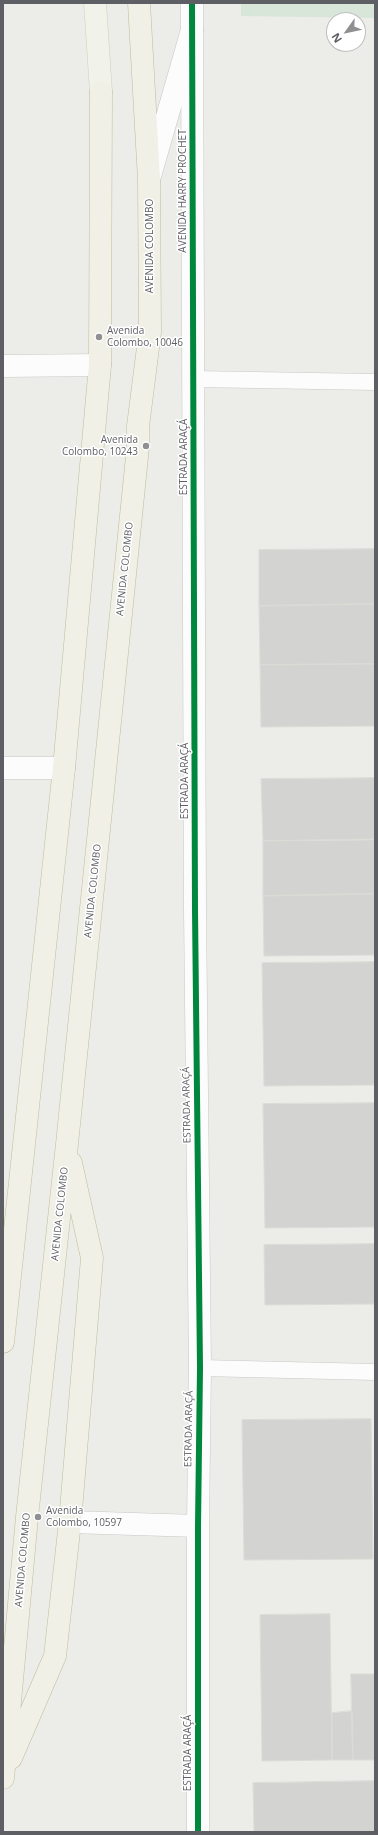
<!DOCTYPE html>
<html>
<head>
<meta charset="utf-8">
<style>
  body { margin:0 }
  #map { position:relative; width:378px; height:1835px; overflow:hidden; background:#ecece8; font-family:"Open Sans",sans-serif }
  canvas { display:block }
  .frame { position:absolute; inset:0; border:4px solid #5e5f65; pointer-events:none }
  .north { position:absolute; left:326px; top:12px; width:40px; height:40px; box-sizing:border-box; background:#fff; border:1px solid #bfbfc1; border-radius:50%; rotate:237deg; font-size:11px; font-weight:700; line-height:16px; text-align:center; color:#5e5f65 }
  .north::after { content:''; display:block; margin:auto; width:14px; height:18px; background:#909093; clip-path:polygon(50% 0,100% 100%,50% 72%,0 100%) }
</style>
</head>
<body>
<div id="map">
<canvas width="378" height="1835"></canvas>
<div class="frame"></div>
<div class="north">N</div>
</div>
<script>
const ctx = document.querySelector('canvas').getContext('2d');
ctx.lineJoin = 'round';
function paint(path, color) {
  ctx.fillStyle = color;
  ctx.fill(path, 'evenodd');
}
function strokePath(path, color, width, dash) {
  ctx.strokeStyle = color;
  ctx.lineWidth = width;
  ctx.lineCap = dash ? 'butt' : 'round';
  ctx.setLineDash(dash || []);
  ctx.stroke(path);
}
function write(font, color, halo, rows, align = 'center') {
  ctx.font = font + ' "Open Sans",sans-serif';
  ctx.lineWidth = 3;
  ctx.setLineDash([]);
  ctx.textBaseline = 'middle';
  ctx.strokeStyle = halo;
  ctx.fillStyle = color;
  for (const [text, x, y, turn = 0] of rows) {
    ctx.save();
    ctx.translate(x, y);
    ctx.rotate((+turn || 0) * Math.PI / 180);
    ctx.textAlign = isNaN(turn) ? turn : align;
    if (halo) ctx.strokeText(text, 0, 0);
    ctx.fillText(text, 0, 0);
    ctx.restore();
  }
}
paint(new Path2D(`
  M 241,3 L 375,3 L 375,18 L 241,16 Z`), '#d7e6d9');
const building = new Path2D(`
  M 375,549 L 375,604 L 259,606 L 259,550 Z
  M 375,604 L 375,664 L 260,665 L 259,606 Z
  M 375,664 L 375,726 L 261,727 L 260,665 Z
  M 375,778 L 375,839 L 263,841 L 261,779 Z
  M 375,840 L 375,894 L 263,896 L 263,841 Z
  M 375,894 L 375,955 L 264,956 L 263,896 Z
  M 375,962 L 375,1085 L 264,1086 L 262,963 Z
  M 375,1103 L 375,1227 L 265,1228 L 263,1104 Z
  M 375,1244 L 375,1304 L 265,1305 L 264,1245 Z
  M 371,1419 L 373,1559 L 244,1560 L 242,1420 Z
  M 330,1614 L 332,1760 L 262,1761 L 260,1615 Z
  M 351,1674 L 375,1674 L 375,1760 L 353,1760 Z
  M 352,1711 L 353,1760 L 332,1760 L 332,1713 Z
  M 375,1781 L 375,1832 L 254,1832 L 253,1783 Z`);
paint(building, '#d3d3d1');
strokePath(building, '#dcdcd7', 1);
const service = new Path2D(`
  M 194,379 L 375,382
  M 200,1368 L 375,1372`);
const minor = new Path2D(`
  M 150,176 L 192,30 L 192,3
  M 3,366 L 100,365
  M 3,768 L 64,768`);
const tertiary = new Path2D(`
  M 192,30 L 195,910 L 200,1368 L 198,1526 L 198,1832
  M 70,1522 L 198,1526`);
const primary = new Path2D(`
  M 95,3 L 101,92`);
const trunk = new Path2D(`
  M 3,1342 L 64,768 L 100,365 L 101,92
  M 11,1758 L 55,1656 L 70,1522 L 92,1258 L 71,1163
  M 3,1778 L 27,1517 L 67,1144 L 138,447 L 138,426 L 150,332 L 149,180 L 139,3`);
strokePath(service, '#c8c8c8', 17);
strokePath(minor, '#c8c8c8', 23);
strokePath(tertiary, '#c8c8c8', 23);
strokePath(primary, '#d1d0b9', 23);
strokePath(trunk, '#bfbd9a', 23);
strokePath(service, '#fcfcfc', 16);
strokePath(minor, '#fcfcfc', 22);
strokePath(tertiary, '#fcfcfc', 22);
strokePath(primary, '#f1f2e9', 22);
strokePath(trunk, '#f0f0e6', 22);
strokePath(new Path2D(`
  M 192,3 L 195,910 L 200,1368 L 198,1526 L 198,1832`), '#00873e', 6);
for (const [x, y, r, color] of [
  [99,337,4,"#909093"],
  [146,446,4,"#909093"],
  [38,1517,4,"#909093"]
]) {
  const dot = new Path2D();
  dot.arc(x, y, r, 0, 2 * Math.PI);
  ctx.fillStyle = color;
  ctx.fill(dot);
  strokePath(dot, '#fff', 1.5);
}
write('10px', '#5e5f65', '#fff', [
  ["AVENIDA HARRY PROCHET",183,191,-90],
  ["AVENIDA COLOMBO",150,246,-90],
  ["ESTRADA ARAÇÁ",184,457,-90],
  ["AVENIDA COLOMBO",125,569,-84],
  ["ESTRADA ARAÇÁ",185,781,-90],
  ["AVENIDA COLOMBO",93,891,-84],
  ["ESTRADA ARAÇÁ",187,1105,-91],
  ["AVENIDA COLOMBO",60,1214,-84],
  ["ESTRADA ARAÇÁ",189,1429,-89],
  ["AVENIDA COLOMBO",23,1560,-85],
  ["ESTRADA ARAÇÁ",188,1753,-90]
]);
write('10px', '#5e5f65', '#fff', [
  ["Avenida",107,331],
  ["Colombo, 10046",107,343],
  ["Avenida",138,440,"right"],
  ["Colombo, 10243",138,452,"right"],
  ["Avenida",46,1511],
  ["Colombo, 10597",46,1523]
], 'left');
</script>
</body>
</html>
